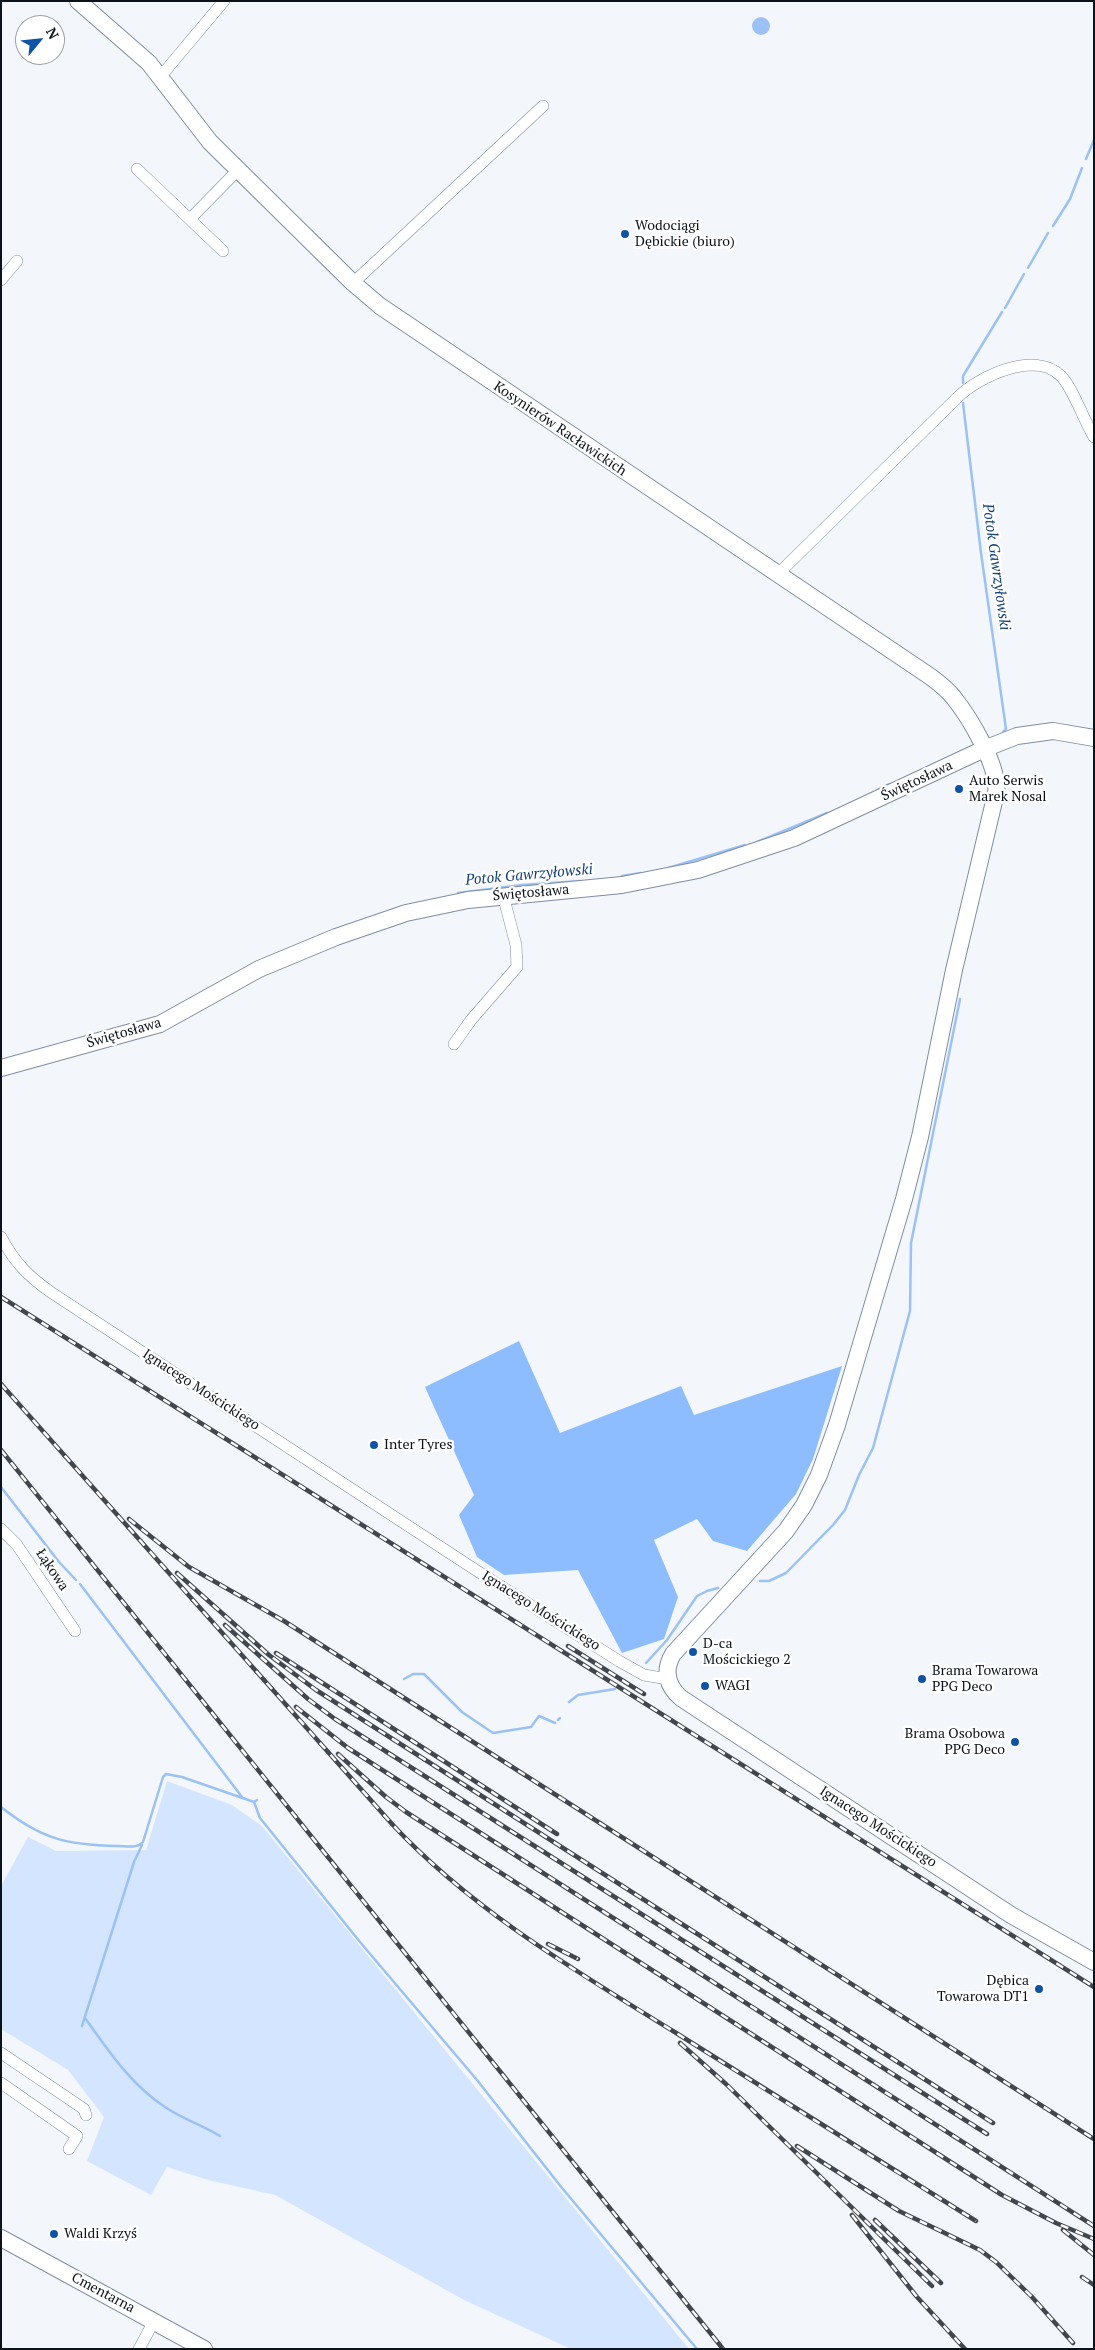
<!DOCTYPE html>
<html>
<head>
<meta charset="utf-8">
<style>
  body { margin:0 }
  #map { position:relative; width:1095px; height:2350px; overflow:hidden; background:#f3f6fb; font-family:"PT Serif",serif }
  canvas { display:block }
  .frame { position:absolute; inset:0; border:2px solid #0c1219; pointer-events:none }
  .north { position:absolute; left:15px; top:15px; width:50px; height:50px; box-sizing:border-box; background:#fff; border:1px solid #9ea0a3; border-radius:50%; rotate:62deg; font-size:14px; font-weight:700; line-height:20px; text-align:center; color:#0c1219 }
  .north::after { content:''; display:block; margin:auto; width:18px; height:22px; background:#0f54a4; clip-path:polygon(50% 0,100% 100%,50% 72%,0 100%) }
</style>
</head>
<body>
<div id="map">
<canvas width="1095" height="2350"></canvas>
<div class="frame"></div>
<div class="north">N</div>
</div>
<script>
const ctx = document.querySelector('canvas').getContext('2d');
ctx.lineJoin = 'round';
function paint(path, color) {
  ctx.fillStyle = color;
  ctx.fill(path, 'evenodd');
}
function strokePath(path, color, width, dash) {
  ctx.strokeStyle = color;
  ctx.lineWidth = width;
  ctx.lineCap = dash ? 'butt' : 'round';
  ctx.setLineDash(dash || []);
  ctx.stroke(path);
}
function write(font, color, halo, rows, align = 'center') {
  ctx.font = font + ' "PT Serif",serif';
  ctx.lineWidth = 5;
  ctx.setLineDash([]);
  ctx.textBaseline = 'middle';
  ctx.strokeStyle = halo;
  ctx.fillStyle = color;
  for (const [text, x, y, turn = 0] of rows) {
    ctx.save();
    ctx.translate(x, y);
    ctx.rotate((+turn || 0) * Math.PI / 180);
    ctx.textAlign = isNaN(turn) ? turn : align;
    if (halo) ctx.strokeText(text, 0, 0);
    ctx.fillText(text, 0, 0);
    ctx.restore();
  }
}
paint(new Path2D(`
  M 167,1781 L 232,1805 L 262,1826 L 689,2349 L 571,2349 L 466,2301 L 275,2195 L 208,2180 L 167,2167 L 151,2195 L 87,2161 L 104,2117 L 68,2070 L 1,2029 L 1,1886 L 28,1837 L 56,1851 L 146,1850 Z`), '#d4e6ff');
paint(new Path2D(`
  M 519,1341 L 560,1433 L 681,1386 L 694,1415 L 842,1366 L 813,1459 L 796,1494 L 747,1551 L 713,1541 L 697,1519 L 654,1540 L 678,1597 L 664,1639 L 622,1653 L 578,1570 L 504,1575 L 477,1557 L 459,1515 L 474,1495 L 425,1387 Z`), '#8dbdfe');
paint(new Path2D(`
  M752 26a9 9 0 1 1 18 0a9 9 0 1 1-18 0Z`), '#9bc2f6');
strokePath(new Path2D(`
  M 1086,159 L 1094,140
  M 1053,226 L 1070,199 L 1082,168
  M 1028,268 L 1048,233
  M 1005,308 L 1024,274
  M 963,383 L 963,376 L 1002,312
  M 963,403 L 981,553 L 1006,729 L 1003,732
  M 877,790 L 889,784
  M 757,842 L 827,813
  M 668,868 L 745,845
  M 622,876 L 641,873
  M 458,893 L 522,885 L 581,881
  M 1,1487 L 59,1562 L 76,1580
  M 760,1581 L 769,1581 L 786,1573 L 833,1525 L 845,1510 L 859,1475 L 873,1448 L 910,1311 L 911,1243 L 960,999
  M 80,1584 L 242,1797
  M 646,1663 L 667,1640 L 697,1596 L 707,1591 L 718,1588
  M 404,1679 L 413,1674 L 424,1674 L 462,1712 L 493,1733 L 531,1727 L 539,1716 L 555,1723
  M 569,1702 L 578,1695 L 615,1689
  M 558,1720 L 560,1718
  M 254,1802 L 260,1818 L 360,1942 L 477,2080 L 562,2188 L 697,2349
  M 1,1807 C 41,1839 67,1845 117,1846 C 126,1846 137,1849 143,1842 L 163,1777 L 166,1774 L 182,1777 L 254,1802 L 257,1800
  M 85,2018 C 108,2050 131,2085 165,2107 C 182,2119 203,2125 220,2136
  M 82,2026 L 134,1862 L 142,1845`), '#9bc2f6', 2.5);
const street = new Path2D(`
  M 161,76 L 224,1
  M 137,169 L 223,251
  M 190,219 L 238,170
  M 1,280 L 17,261
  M 353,283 L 543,106
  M 778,574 L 958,397 C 979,376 1036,350 1061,376 C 1073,388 1084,421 1094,437
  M 454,1044 L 471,1020 L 517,967 L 516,945 L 503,895
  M 1,1237 C 14,1262 29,1277 52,1293 L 491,1580 L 619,1661 L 644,1675 L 668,1679
  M 1,1529 L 17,1545 L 75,1631
  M 1,2053 L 84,2109 L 86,2115
  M 1,2083 L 77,2136 L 69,2149
  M 139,2349 L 154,2321`);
const secondary = new Path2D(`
  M 78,1 L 149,63 L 210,142 L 353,283 L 380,306 L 931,677 C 939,683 948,690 954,698 C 970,718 1000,768 996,793 L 954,970 L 920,1137 L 904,1199 L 837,1425 L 819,1475 L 804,1505 L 786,1531 L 673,1654 C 663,1671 667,1686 681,1698 L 1011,1915 L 1094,1962
  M 1,1068 L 160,1024 L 259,969 L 336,937 L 406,913 L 468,900 L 622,885 L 698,870 L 794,838 L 984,749 L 1017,736 L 1053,731 L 1094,738
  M 1,2238 L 204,2349`);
strokePath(street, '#7f8ea3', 12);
strokePath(secondary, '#7f8ea3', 18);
strokePath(street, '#fff', 11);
strokePath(secondary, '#fff', 16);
const rail = new Path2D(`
  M 1,1297 L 1094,1987
  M 1,1384 L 392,1824 C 471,1909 574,1970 673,2031 C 774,2095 875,2158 976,2221
  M 1,1450 L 723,2349
  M 129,1519 L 189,1567 L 284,1621 L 1094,2139
  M 177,1573 L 269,1655 L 316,1690 L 993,2123
  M 225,1625 L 308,1699 L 335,1719 L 987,2134
  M 568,1646 L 644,1694
  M 276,1653 L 557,1834
  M 296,1707 L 348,1748 L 1094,2226
  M 338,1754 L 386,1797 L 406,1812 L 1002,2195 L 1056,2223 L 1094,2239
  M 548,1944 L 578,1959
  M 680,2043 L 726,2084 L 932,2286
  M 797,2146 L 899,2211 L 980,2250 L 996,2262 L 1032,2297 L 1073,2343
  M 852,2215 L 917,2297 L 965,2349
  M 875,2220 L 941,2283
  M 1063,2230 L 1094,2255
  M 1082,2277 L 1094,2285`);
strokePath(rail, '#42474e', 4.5);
strokePath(rail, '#fff', 2.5, [8]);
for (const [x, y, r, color] of [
  [625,234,5,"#0f54a4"],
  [959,789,5,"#0f54a4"],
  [374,1445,5,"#0f54a4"],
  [693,1652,5,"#0f54a4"],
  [922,1679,5,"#0f54a4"],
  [705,1686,5,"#0f54a4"],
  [1015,1742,5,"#0f54a4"],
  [1039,1989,5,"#0f54a4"],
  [54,2234,5,"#0f54a4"]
]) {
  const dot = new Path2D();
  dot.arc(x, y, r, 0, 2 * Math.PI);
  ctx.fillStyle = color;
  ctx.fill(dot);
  strokePath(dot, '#fff', 2);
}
write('14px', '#0c1219', '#fff', [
  ["Wodociągi",635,226],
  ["Dębickie (biuro)",635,242],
  ["Auto Serwis",969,781],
  ["Marek Nosal",969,797],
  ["Inter Tyres",384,1445],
  ["D-ca",703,1644],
  ["Mościckiego 2",703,1660],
  ["Brama Towarowa",932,1671],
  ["PPG Deco",932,1687],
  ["WAGI",715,1686],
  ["Brama Osobowa",1005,1734,"right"],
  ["PPG Deco",1005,1750,"right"],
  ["Dębica",1029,1981,"right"],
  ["Towarowa DT1",1029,1997,"right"],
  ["Waldi Krzyś",64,2234]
], 'left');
write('14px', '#0c1219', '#fff', [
  ["Kosynierów Racławickich",560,429,34],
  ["Świętosława",917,781,-25],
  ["Świętosława",531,893,-5],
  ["Świętosława",124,1033,-16],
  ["Ignacego Mościckiego",201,1390,33],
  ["Łąkowa",52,1570,56],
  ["Ignacego Mościckiego",541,1611,32],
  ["Ignacego Mościckiego",878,1827,33],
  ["Cmentarna",103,2293,28]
]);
write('italic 15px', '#14427b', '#fff', [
  ["Potok Gawrzyłowski",996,567,82],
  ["Potok Gawrzyłowski",529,875,-5]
]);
</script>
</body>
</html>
